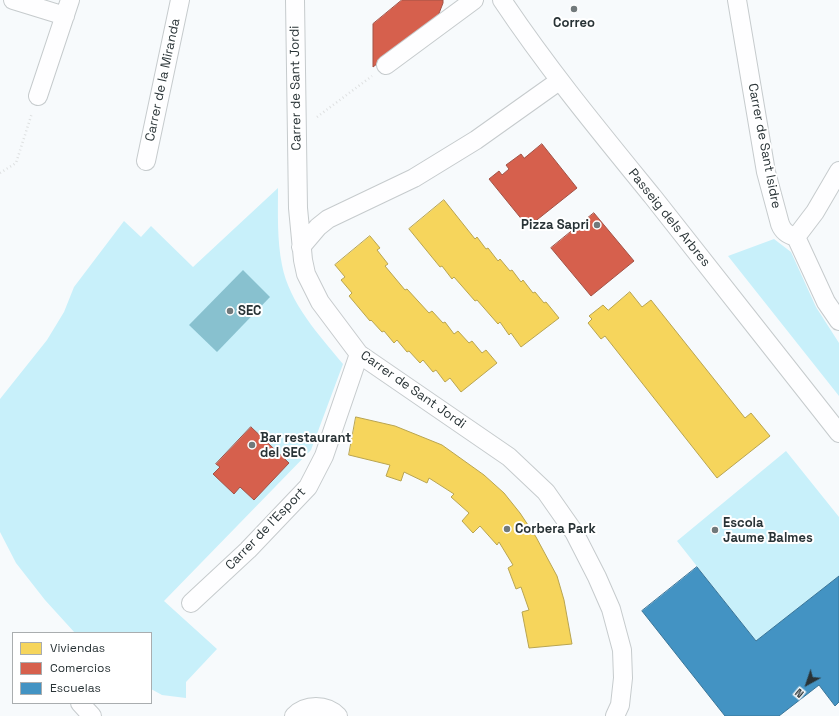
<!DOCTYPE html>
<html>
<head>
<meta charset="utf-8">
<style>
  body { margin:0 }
  #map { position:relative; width:839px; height:716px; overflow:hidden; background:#f7fafc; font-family:"Space Grotesk",sans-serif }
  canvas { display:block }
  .legend { position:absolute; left:12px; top:632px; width:140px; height:72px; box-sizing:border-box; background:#fff; border:1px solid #a9adaf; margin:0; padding:5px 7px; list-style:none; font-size:12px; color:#293336 }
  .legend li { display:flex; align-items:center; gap:8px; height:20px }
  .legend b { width:20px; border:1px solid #a9adaf }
  .north { position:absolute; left:787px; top:664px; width:40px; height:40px; -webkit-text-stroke:3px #fff; paint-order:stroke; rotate:220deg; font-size:11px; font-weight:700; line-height:16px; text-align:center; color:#293336 }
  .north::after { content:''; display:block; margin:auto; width:14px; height:18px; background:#293336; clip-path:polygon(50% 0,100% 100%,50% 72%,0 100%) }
</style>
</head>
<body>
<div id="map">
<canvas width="839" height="716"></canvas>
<ul class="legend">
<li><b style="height:11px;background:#f6d55c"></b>Viviendas</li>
<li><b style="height:11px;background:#d6604d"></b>Comercios</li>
<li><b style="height:11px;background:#4393c3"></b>Escuelas</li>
</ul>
<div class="north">N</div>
</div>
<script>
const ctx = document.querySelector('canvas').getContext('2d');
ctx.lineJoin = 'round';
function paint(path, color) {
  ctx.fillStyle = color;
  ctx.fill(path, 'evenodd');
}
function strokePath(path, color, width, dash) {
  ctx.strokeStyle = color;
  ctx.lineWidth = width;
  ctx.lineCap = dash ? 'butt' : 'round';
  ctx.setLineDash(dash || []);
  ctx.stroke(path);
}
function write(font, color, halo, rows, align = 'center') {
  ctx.font = font + ' "Space Grotesk",sans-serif';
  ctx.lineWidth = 4;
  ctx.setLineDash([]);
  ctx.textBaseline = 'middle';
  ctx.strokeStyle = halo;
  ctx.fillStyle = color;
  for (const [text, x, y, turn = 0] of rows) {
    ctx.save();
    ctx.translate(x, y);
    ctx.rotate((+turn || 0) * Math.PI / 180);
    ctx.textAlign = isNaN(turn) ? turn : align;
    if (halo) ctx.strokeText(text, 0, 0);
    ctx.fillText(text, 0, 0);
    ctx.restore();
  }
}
paint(new Path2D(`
  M 278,188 C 278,214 277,240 282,265 C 289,303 320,336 343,364 L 311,450 L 164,601 L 217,649 L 186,682 L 186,698 L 162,695 L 151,689 L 151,633 L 75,633 L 45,600 L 16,563 L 0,532 L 0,399 L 47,340 L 64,312 L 74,287 L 124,221 L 141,237 L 151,226 L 193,267 Z
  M 774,239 L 791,252 L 816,307 L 839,343 L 839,396 L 728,256 Z
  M 786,451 L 839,517 L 839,576 L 756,641 L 677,541 Z`), '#c8f0fa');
paint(new Path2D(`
  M 243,270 L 270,297 L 217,352 L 189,325 Z`), '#88c1cf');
const homes = new Path2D(`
  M 444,200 L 475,239 L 477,237 L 486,249 L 488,248 L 498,261 L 500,259 L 510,271 L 512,270 L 521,282 L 523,280 L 533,293 L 535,292 L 544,303 L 546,302 L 559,318 L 521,347 L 511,333 L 509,335 L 500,322 L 498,324 L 477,300 L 475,301 L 454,277 L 452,279 L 442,266 L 440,267 L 409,229 Z
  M 370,236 L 380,248 L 377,250 L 388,264 L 385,266 L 405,290 L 407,289 L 429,313 L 432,311 L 443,323 L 445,322 L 454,334 L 458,331 L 469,343 L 472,341 L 482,353 L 486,350 L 497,363 L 461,392 L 450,378 L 445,382 L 436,370 L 433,372 L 423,360 L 420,363 L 409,351 L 407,352 L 397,340 L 394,343 L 384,331 L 382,332 L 371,320 L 370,321 L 349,296 L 352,293 L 341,280 L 345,277 L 335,265 Z
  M 630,292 L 642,307 L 651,300 L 745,418 L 751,413 L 770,436 L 717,478 L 605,336 L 601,339 L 588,323 L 592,319 L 589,316 L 603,305 L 608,310 Z
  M 356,417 L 395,426 L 442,445 L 484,475 L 504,493 L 520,513 L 536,537 L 557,576 L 564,600 L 572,644 L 529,648 L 522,612 L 529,610 L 521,587 L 516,589 L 508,568 L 513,565 L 499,542 L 497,545 L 480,526 L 473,533 L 462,521 L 469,513 L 451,497 L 454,494 L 429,478 L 427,483 L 404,472 L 401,481 L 386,476 L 390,465 L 349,455 Z`);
paint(homes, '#f6d55c');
strokePath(homes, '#b8a451', 1);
const shops = new Path2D(`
  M 402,0 L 443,0 L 443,3 L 438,16 L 373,67 L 373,24 Z
  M 542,144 L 577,188 L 528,227 L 489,179 L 499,171 L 502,175 L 509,169 L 506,165 L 521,154 L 524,158 Z
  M 594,213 L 634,261 L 591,296 L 551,248 Z
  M 251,427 L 289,463 L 254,500 L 240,487 L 234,494 L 213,474 L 220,467 L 216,464 Z`);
paint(shops, '#d6604d');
strokePath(shops, '#a25246', 1);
const schools = new Path2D(`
  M 697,567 L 756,641 L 839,576 L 839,702 L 835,706 L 819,685 L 779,716 L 725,716 L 642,611 Z`);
paint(schools, '#4393c3');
strokePath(schools, '#3b7699', 1);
const minor = new Path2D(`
  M 13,0 L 65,16
  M 295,0 L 298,208 L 303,260 L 306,274 L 320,302 L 359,354 L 509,457 L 546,492 L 574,532 L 597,577 L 611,609 L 622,650 L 623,678 L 620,705 L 615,716
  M 502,0 C 548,69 601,133 653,197 C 715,276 777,354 839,433
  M 737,0 L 766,172 L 780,224 C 783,232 788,235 796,237 L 826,302 L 839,321
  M 386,65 L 474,0
  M 38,96 L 70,0
  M 146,161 L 180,0
  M 796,237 L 815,212 L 839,171
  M 301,247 L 318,227 L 328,219 L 414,178 L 476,140 L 559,81
  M 191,603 L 248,550 L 308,487 L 324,456 L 359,354
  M 80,703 L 92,716
  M 294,716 C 306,704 326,704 338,716`);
strokePath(minor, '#c6cbcd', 20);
strokePath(new Path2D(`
  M 317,117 L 372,76
  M 0,173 L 16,163 L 32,113`), '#dee0e1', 2.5, [1, 3]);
strokePath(minor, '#fefeff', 18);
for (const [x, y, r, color] of [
  [574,9,4,"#71797b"],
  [597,225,4,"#71797b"],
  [230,311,4,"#71797b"],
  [252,445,4,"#71797b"],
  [507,529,4,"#71797b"],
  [715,530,4,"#71797b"]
]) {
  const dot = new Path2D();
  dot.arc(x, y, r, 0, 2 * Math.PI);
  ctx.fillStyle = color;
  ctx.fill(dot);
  strokePath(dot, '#fff', 1.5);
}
write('bold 13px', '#293336', '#fff', [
  ["Correo",574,23,"center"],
  ["Pizza Sapri",589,225,"right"],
  ["SEC",238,311],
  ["Bar restaurant",260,438],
  ["del SEC",260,453],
  ["Escola",723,523],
  ["Jaume Balmes",723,538],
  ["Corbera Park",515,529]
], 'left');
write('13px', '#293336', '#fff', [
  ["Carrer de la Miranda",163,80,-78],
  ["Carrer de Sant Jordi",296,88,-91],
  ["Carrer de Sant Isidre",764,146,79],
  ["Passeig dels Arbres",669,218,51],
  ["Carrer de Sant Jordi",413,390,35],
  ["Carrer de l'Esport",266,529,-46]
]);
</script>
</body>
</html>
